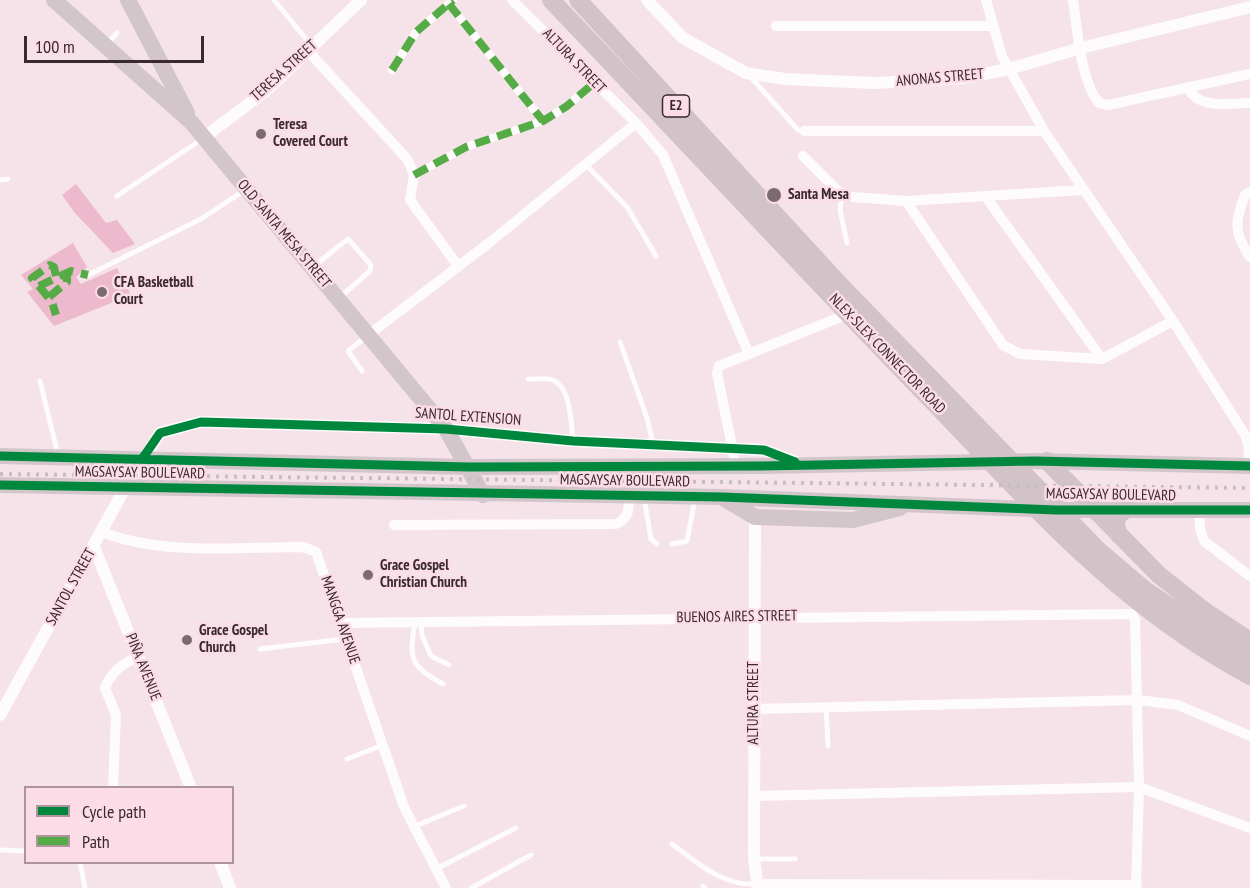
<!DOCTYPE html>
<html>
<head>
<meta charset="utf-8">
<style>
  body { margin:0 }
  #map { position:relative; width:1250px; height:888px; overflow:hidden; background:#f5e3e9; font-family:"PT Sans Narrow",sans-serif }
  canvas { display:block }
  .legend { position:absolute; left:24px; top:786px; width:210px; height:78px; box-sizing:border-box; background:#fcdce6; border:2px solid #ae959d; margin:0; padding:8px 10px; list-style:none; font-size:18px; color:#392a2f }
  .legend li { display:flex; align-items:center; gap:12px; height:30px }
  .legend b { width:30px; border:2px solid #ae959d }
  .scale { position:absolute; left:24px; top:36px; width:180px; height:27px; box-sizing:border-box; border:3px solid #392a2f; border-top:0; padding-left:8px; font-size:18px; line-height:21px; white-space:nowrap; color:#392a2f; -webkit-text-stroke:4px #fcdce6; paint-order:stroke }
</style>
</head>
<body>
<div id="map">
<canvas width="1250" height="888"></canvas>
<ul class="legend">
<li><b style="height:8px;background:#00873e"></b>Cycle path</li>
<li><b style="height:8px;background:#55ab45"></b>Path</li>
</ul>
<div class="scale">100 m</div>
</div>
<script>
const ctx = document.querySelector('canvas').getContext('2d');
ctx.lineJoin = 'round';
function paint(path, color) {
  ctx.fillStyle = color;
  ctx.fill(path, 'evenodd');
}
function strokePath(path, color, width, dash) {
  ctx.strokeStyle = color;
  ctx.lineWidth = width;
  ctx.lineCap = dash ? 'butt' : 'round';
  ctx.setLineDash(dash || []);
  ctx.stroke(path);
}
function write(font, color, halo, rows, align = 'center') {
  ctx.font = font + ' "PT Sans Narrow",sans-serif';
  ctx.lineWidth = 5;
  ctx.setLineDash([]);
  ctx.textBaseline = 'middle';
  ctx.strokeStyle = halo;
  ctx.fillStyle = color;
  for (const [text, x, y, turn = 0] of rows) {
    ctx.save();
    ctx.translate(x, y);
    ctx.rotate((+turn || 0) * Math.PI / 180);
    ctx.textAlign = isNaN(turn) ? turn : align;
    if (halo) ctx.strokeText(text, 0, 0);
    ctx.fillText(text, 0, 0);
    ctx.restore();
  }
}
paint(new Path2D(`
  M 76,184 L 106,223 L 117,220 L 135,244 L 113,253 L 74,212 L 62,195 Z
  M 73,243 L 87,267 L 76,277 L 81,284 L 117,268 L 131,295 L 54,326 L 27,292 L 33,289 L 21,275 Z`), '#ecbacc');
strokePath(new Path2D(`
  M 274,0 L 311,45
  M 106,45 L 117,33
  M 749,75 L 798,130 L 804,131
  M 586,165 L 627,207 L 656,256
  M 0,180 L 8,179
  M 842,195 L 840,210 L 847,243
  M 117,196 L 202,139
  M 315,265 L 348,239 L 371,265 L 370,271 L 339,298
  M 88,275 L 201,219 L 245,190
  M 620,342 L 647,418 L 653,444
  M 362,371 L 348,351 L 366,337
  M 528,379 C 536,379 546,378 553,380 C 571,388 571,423 573,440
  M 40,381 L 58,455
  M 644,498 L 651,539 L 657,544
  M 672,544 L 687,541 L 695,499
  M 415,622 C 409,659 409,665 443,684
  M 421,622 L 422,635 L 431,656 L 449,665
  M 260,649 L 345,639
  M 826,707 L 828,746
  M 347,759 L 383,745
  M 413,827 L 464,806
  M 672,844 C 698,863 722,886 756,884
  M 0,850 L 26,851
  M 755,859 L 795,859
  M 80,862 L 85,888
  M 436,869 L 516,828
  M 703,886 L 705,888
  M 471,888 L 531,855`), '#fefbfc', 5);
strokePath(new Path2D(`
  M 449,4 L 543,121
  M 392,70 L 416,32 L 453,0
  M 414,175 L 466,147 L 543,121 L 567,106 L 594,83`), '#fefbfc', 8);
strokePath(new Path2D(`
  M 512,0 L 636,123 L 663,155 L 749,354
  M 986,0 L 1002,56 L 1044,131 L 1173,321 L 1245,435 L 1249,447 L 1248,466
  M 1073,0 C 1077,28 1081,82 1099,103 L 1108,105 L 1250,74
  M 776,26 L 992,26
  M 308,51 L 408,160 L 414,175 L 410,200 L 458,266
  M 1188,88 C 1199,110 1229,103 1250,103
  M 804,131 L 1044,131
  M 803,156 L 842,195 L 853,197 L 906,201 L 1082,190
  M 1250,192 L 1245,195 C 1235,221 1233,232 1250,257
  M 986,197 L 1102,359
  M 906,201 L 1003,345 L 1020,354 L 1102,359 L 1173,321
  M 367,336 L 489,243 L 636,123
  M 736,466 L 717,373 L 719,366 L 843,316 L 848,308
  M 1199,511 L 1200,529 L 1204,541 L 1250,576
  M 394,525 L 616,524 C 629,518 629,511 629,497
  M 102,532 C 163,556 238,547 303,547 L 316,552 L 404,807 L 446,888
  M 342,623 L 1132,614 L 1135,619 L 1139,787 L 1136,888
  M 754,709 L 1138,700 L 1178,705 L 1250,736
  M 113,788 L 116,715 L 105,688 C 112,670 123,664 139,656
  M 754,796 L 1139,787 L 1250,828
  M 756,884 L 1137,885`), '#fefbfc', 10);
strokePath(new Path2D(`
  M 647,0 L 683,38 L 746,73 L 785,79 L 874,83 L 964,78 L 1009,69 L 1081,48 L 1250,7
  M 203,138 L 267,90 L 361,0
  M 755,517 L 754,859 L 758,888
  M 94,547 L 191,788
  M 0,715 L 125,488 L 160,433 L 201,422 L 446,429 L 573,441 L 764,450 L 799,463
  M 220,862 L 230,888`), '#fefbfc', 12);
strokePath(new Path2D(`
  M 54,0 L 191,122 L 446,429 L 483,495
  M 128,0 L 187,113
  M 0,456 L 469,467 L 761,466 L 1035,461 L 1250,466
  M 0,485 L 722,497 L 1056,510 L 1250,510
  M 723,498 L 755,517 L 853,520 L 900,508`), '#d2c6cb', 16);
strokePath(new Path2D(`
  M 551,0 C 680,135 806,272 936,405 C 1036,509 1121,607 1250,676
  M 578,0 L 843,288 L 1098,550 L 1145,590 L 1250,660
  M 1047,461 L 1159,575 L 1206,612 L 1250,641
  M 1119,535 C 1115,524 1114,517 1124,511`), '#d2c3c9', 18);
strokePath(new Path2D(`
  M 0,474 L 1250,488`), '#c5bfc1', 4, [3, 6]);
strokePath(new Path2D(`
  M 449,4 L 543,121
  M 392,70 L 416,32 L 453,0
  M 414,175 L 466,147 L 543,121 L 567,106 L 594,83
  M 56,276 L 54,267 L 50,265 L 32,278 L 39,286 L 71,271 L 88,275
  M 39,286 L 52,302 L 56,315
  M 49,297 L 67,282 L 67,272`), '#55ab45', 8, [15, 8]);
strokePath(new Path2D(`
  M 0,456 L 469,467 L 761,466 L 1035,461 L 1250,466
  M 142,459 L 160,433 L 201,422 L 446,429 L 573,441 L 764,450 L 795,462
  M 0,485 L 722,497 L 1056,510 L 1250,510`), '#00873e', 9);
for (const [x, y, r, color] of [
  [261,134,6,"#7b6b70"],
  [774,195,8,"#7b6b70"],
  [102,292,6,"#7b6b70"],
  [368,575,6,"#7b6b70"],
  [187,640,6,"#7b6b70"]
]) {
  const dot = new Path2D();
  dot.arc(x, y, r, 0, 2 * Math.PI);
  ctx.fillStyle = color;
  ctx.fill(dot);
  strokePath(dot, '#fcdce6', 2);
}
for (const [x, y, w] of [
  [676,106,27]
]) {
  const box = new Path2D();
  box.roundRect(x - w / 2, y - 11, w, 22, 4.5);
  ctx.fillStyle = '#fcdce6';
  ctx.fill(box);
  strokePath(box, '#392a2f', 1.5);
}
write('bold 14px', '#392a2f', null, [
  ["E2",676,106]
]);
write('15px', '#392a2f', '#fcdce6', [
  ["ALTURA STREET",574,61,46],
  ["TERESA STREET",284,71,-42],
  ["ANONAS STREET",940,78,-5],
  ["OLD SANTA MESA STREET",284,234,50],
  ["NLEX-SLEX CONNECTOR ROAD",887,354,46],
  ["SANTOL EXTENSION",468,417,4],
  ["MAGSAYSAY BOULEVARD",140,473,1],
  ["MAGSAYSAY BOULEVARD",625,481,1],
  ["MAGSAYSAY BOULEVARD",1111,495,1],
  ["SANTOL STREET",71,587,-61],
  ["BUENOS AIRES STREET",737,617,-1],
  ["MANGGA AVENUE",340,620,71],
  ["PIÑA AVENUE",143,667,68],
  ["ALTURA STREET",754,703,-90]
]);
write('bold 15px', '#392a2f', '#fcdce6', [
  ["Teresa",273,125],
  ["Covered Court",273,142],
  ["Santa Mesa",788,195],
  ["CFA Basketball",114,283],
  ["Court",114,300],
  ["Grace Gospel",380,566],
  ["Christian Church",380,583],
  ["Grace Gospel",199,631],
  ["Church",199,648]
], 'left');
</script>
</body>
</html>
